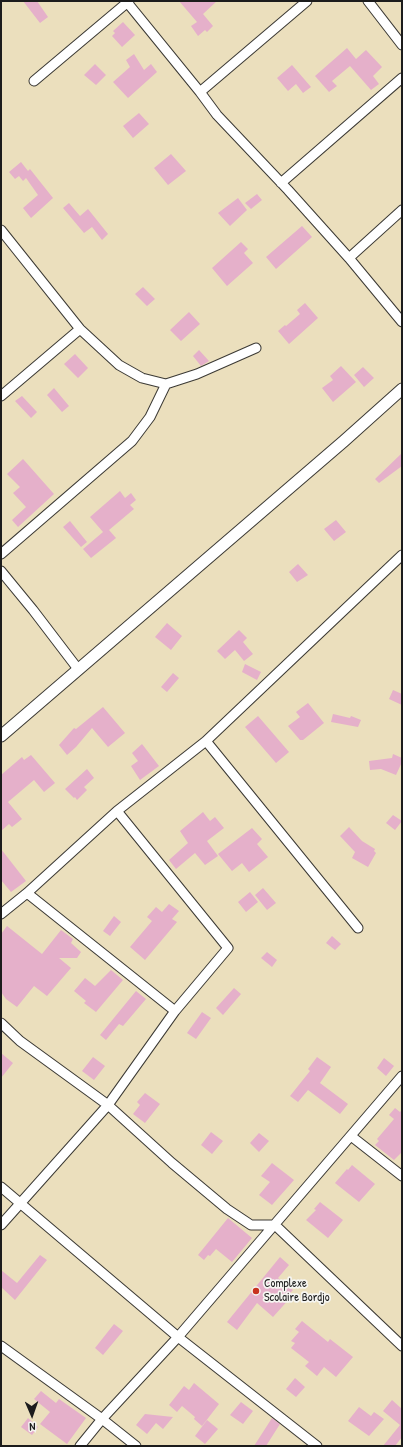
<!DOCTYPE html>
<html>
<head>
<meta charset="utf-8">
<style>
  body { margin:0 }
  #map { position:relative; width:403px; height:1447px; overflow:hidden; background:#ebdfbd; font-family:"Patrick Hand",sans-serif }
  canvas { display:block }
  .frame { position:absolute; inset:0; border:2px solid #1c1c1c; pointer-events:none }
  .north { position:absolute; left:12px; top:1395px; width:40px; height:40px; -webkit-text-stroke:3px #f6f6f2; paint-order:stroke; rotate:178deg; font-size:11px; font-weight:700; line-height:16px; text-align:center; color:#1c1c1c }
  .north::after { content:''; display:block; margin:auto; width:14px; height:18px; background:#1c1c1c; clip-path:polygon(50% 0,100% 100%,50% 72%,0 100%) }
</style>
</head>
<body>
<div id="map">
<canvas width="403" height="1447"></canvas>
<div class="frame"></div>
<div class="north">N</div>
</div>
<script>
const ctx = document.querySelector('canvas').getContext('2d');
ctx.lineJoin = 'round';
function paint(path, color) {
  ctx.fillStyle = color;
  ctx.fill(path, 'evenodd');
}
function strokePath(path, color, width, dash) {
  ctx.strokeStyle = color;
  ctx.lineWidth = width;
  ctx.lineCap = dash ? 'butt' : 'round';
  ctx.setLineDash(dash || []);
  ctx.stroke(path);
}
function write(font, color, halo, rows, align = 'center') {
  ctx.font = font + ' "Patrick Hand",sans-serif';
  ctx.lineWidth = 3.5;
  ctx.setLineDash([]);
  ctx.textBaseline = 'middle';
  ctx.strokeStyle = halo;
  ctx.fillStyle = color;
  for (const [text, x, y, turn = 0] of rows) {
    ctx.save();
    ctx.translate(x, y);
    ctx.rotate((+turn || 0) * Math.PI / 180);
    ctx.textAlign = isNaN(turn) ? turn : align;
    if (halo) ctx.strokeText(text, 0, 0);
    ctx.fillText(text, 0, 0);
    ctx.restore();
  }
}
paint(new Path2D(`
  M 23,1 L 37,1 L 48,17 L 40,23 Z
  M 179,1 L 217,1 L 203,14 L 213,26 L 207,32 L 205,30 L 198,36 L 191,26 L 197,22 Z
  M 123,22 L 135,35 L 122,47 L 112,36 L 115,33 L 113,31 Z
  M 347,48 L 356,59 L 366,50 L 382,67 L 373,76 L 379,84 L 371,90 L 350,66 L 332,81 L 337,86 L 329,92 L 315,76 Z
  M 134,54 L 144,70 L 151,64 L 157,72 L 128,98 L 113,82 L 130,67 L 126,60 Z
  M 95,64 L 106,75 L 96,85 L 84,75 Z
  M 292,65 L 311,87 L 303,93 L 296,84 L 288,91 L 277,78 Z
  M 139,113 L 149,124 L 133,138 L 123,126 Z
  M 171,154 L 186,171 L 168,185 L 154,168 Z
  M 21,162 L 28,171 L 30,169 L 53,198 L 31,218 L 23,208 L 38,195 L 26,178 L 23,181 L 19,176 L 15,179 L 9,172 Z
  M 257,194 L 262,200 L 251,209 L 245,203 Z
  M 238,198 L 247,210 L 230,226 L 218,213 Z
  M 69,203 L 80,216 L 88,209 L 108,234 L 102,240 L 92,227 L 84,233 L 63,208 Z
  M 302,226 L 312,237 L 276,269 L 266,257 Z
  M 241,242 L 248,249 L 244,253 L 253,263 L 227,286 L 212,268 Z
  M 143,287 L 155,299 L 147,306 L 135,294 Z
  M 305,303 L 318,318 L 289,344 L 278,331 L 285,325 L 286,326 L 300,314 L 297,310 Z
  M 189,312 L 200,324 L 181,341 L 170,330 Z
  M 199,350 L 209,361 L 201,366 L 193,356 Z
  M 75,354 L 88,368 L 78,378 L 64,364 Z
  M 341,366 L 356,382 L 333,402 L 322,388 L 333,380 L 330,376 Z
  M 363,367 L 374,378 L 364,387 L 354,375 Z
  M 54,388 L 69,406 L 62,412 L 47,395 Z
  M 22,396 L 37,412 L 31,418 L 15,401 Z
  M 402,453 L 402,466 L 379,483 L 375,479 Z
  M 23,459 L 54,494 L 18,527 L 12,520 L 26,507 L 13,493 L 20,487 L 7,474 Z
  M 120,491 L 125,498 L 131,493 L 136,500 L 130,505 L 134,509 L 109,530 L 116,538 L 91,558 L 83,549 L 103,532 L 90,517 Z
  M 336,520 L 346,532 L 334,541 L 324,529 Z
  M 70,521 L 87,542 L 81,547 L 63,527 Z
  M 298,564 L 308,575 L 297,582 L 289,572 Z
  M 167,623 L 182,636 L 171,650 L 155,637 Z
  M 239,630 L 247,638 L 243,642 L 253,654 L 244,661 L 235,650 L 225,659 L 217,651 Z
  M 245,664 L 261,672 L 257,680 L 242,672 Z
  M 173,673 L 179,678 L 167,692 L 161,687 Z
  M 393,690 L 402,694 L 402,705 L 389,699 Z
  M 308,703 L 324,723 L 303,740 L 300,740 L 288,726 L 300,717 L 296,712 Z
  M 103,707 L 125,733 L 108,747 L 92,728 L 76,747 L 67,755 L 59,745 L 74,728 L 76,729 Z
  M 333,714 L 350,718 L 351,716 L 361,720 L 358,727 L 331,722 Z
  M 258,716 L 289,752 L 276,763 L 245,727 Z
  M 142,744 L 159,766 L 140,780 L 131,766 L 138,761 L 132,753 Z
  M 393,754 L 402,758 L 402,762 L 396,775 L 381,769 L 370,770 L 369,761 L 392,758 Z
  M 31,755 L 55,783 L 44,792 L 34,780 L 8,802 L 22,819 L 12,827 L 9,824 L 1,831 L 1,775 L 22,757 L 24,760 Z
  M 87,769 L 94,778 L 84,787 L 87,790 L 77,800 L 75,797 L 74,798 L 65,789 Z
  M 203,812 L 210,821 L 215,817 L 224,828 L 207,841 L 218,856 L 205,865 L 195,853 L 176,869 L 169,860 L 188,843 L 180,831 Z
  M 393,815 L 402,821 L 395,830 L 386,823 Z
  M 349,827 L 362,841 L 375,849 L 374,851 L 376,853 L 368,867 L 352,858 L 355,852 L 340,836 Z
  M 252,828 L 262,839 L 257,844 L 268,857 L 249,872 L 242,863 L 232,871 L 218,854 Z
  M 1,849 L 26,881 L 11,892 L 1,880 Z
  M 263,888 L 276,903 L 267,910 L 255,895 Z
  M 250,892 L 258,902 L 246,912 L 238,902 Z
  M 169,904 L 179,911 L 172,919 L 177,922 L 145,960 L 130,947 L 152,921 L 147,917 L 156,907 L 162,912 Z
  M 114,916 L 121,922 L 110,936 L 103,931 Z
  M 7,926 L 42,954 L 61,930 L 73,939 L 71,943 L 81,952 L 77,958 L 59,958 L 71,968 L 47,996 L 34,986 L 17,1007 L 6,999 L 1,992 L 1,934 Z
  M 332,936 L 341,944 L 335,950 L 326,943 Z
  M 267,952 L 277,960 L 272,967 L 261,958 Z
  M 111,970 L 123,980 L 96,1012 L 84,1003 L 86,1001 L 74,991 L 85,978 L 95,986 Z
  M 234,988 L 241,994 L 223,1015 L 216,1008 Z
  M 136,991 L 146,999 L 123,1026 L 119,1024 L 106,1040 L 100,1035 Z
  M 202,1012 L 211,1018 L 196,1039 L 187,1033 Z
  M 1,1053 L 13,1063 L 1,1078 Z
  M 93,1057 L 105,1066 L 94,1080 L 82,1071 Z
  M 317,1057 L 331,1067 L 320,1083 L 348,1104 L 340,1114 L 308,1090 L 298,1102 L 290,1096 L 310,1071 L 308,1069 Z
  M 384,1058 L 394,1066 L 386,1076 L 377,1068 Z
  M 145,1093 L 160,1104 L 145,1123 L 133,1114 L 140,1105 L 137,1102 Z
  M 395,1108 L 400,1112 L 402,1110 L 402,1152 L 394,1160 L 375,1145 L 379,1141 L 377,1139 L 394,1119 L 389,1115 Z
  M 211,1132 L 223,1141 L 212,1154 L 201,1145 Z
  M 259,1133 L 269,1141 L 259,1152 L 250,1143 Z
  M 272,1163 L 294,1180 L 272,1205 L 259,1195 L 270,1182 L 261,1176 Z
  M 352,1165 L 375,1184 L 359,1202 L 335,1183 L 347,1169 L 348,1170 Z
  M 320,1202 L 343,1220 L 328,1238 L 306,1220 L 316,1210 L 314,1209 Z
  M 228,1218 L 252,1238 L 232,1262 L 216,1249 L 210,1256 L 208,1255 L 204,1260 L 198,1255 Z
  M 40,1255 L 47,1260 L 15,1300 L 1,1287 L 1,1270 L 17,1283 Z
  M 280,1257 L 289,1265 L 278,1278 L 293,1290 L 288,1295 L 291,1297 L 273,1317 L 257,1303 L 237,1330 L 227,1322 Z
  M 302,1321 L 328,1342 L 330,1339 L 353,1357 L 336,1377 L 324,1367 L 317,1376 L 305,1366 L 309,1362 L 291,1348 L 295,1343 L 291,1341 L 299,1332 L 295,1329 Z
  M 114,1324 L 123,1331 L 103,1355 L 95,1348 Z
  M 295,1378 L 305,1387 L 296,1397 L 286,1389 Z
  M 194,1383 L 219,1404 L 202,1426 L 194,1419 L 195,1417 L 182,1406 L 177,1412 L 169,1405 L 184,1386 L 189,1390 Z
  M 41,1391 L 56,1403 L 59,1399 L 86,1418 L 67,1444 L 40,1424 L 50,1412 L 34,1399 Z
  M 392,1400 L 402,1409 L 402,1437 L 395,1446 L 383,1446 L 400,1425 L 383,1411 Z
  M 241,1402 L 253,1411 L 243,1424 L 230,1415 Z
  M 359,1407 L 371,1416 L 374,1412 L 384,1419 L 369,1436 L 348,1421 Z
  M 145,1414 L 173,1417 L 163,1429 L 156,1423 L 147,1434 L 136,1425 Z
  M 28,1418 L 38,1427 L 32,1435 L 21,1427 Z
  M 272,1418 L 280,1424 L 266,1446 L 254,1446 Z
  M 207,1420 L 218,1429 L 205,1444 L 195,1436 Z`), '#e5b0ca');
const minor = new Path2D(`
  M 126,1 L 200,92 L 217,115 L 288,190 L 349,258 L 402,322
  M 368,1 L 402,45
  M 34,81 L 129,1
  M 200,92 L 307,1
  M 281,183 L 402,78
  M 1,230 L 80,329 L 119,365 L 142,378 L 166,384
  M 349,258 L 402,210
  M 1,396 L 80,329
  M 1,554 L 132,441 L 150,417 L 166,384 L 197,374 L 256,348
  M 1,571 L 33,610 L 78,669
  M 206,741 L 358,928
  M 27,893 L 175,1011
  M 1,914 L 27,893 L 117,811 L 206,741 L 402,555
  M 1,1023 L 20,1041 L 108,1105 L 172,1163 L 227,1209 L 251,1225 L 275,1225 L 402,1346
  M 351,1136 L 402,1176
  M 1,1187 L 178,1337 L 317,1446
  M 1,1225 L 108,1105 L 175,1011 L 228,948 L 117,811
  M 1,1346 L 102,1419 L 136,1446
  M 80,1446 L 102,1419 L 178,1337 L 402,1076`);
const tertiary = new Path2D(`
  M 1,736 L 344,441 L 402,389`);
strokePath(minor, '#3b3934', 11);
strokePath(tertiary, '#3b3934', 13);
strokePath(minor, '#fff', 9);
strokePath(tertiary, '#fff', 11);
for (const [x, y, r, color] of [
  [256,1291,4,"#c8321e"]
]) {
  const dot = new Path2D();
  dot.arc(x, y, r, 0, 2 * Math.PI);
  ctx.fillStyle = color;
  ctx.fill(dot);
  strokePath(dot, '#f6f6f2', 1.5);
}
write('12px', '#1c1c1c', '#f6f6f2', [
  ["Complexe",264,1284],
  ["Scolaire Bordjo",264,1298]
], 'left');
</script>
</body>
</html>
